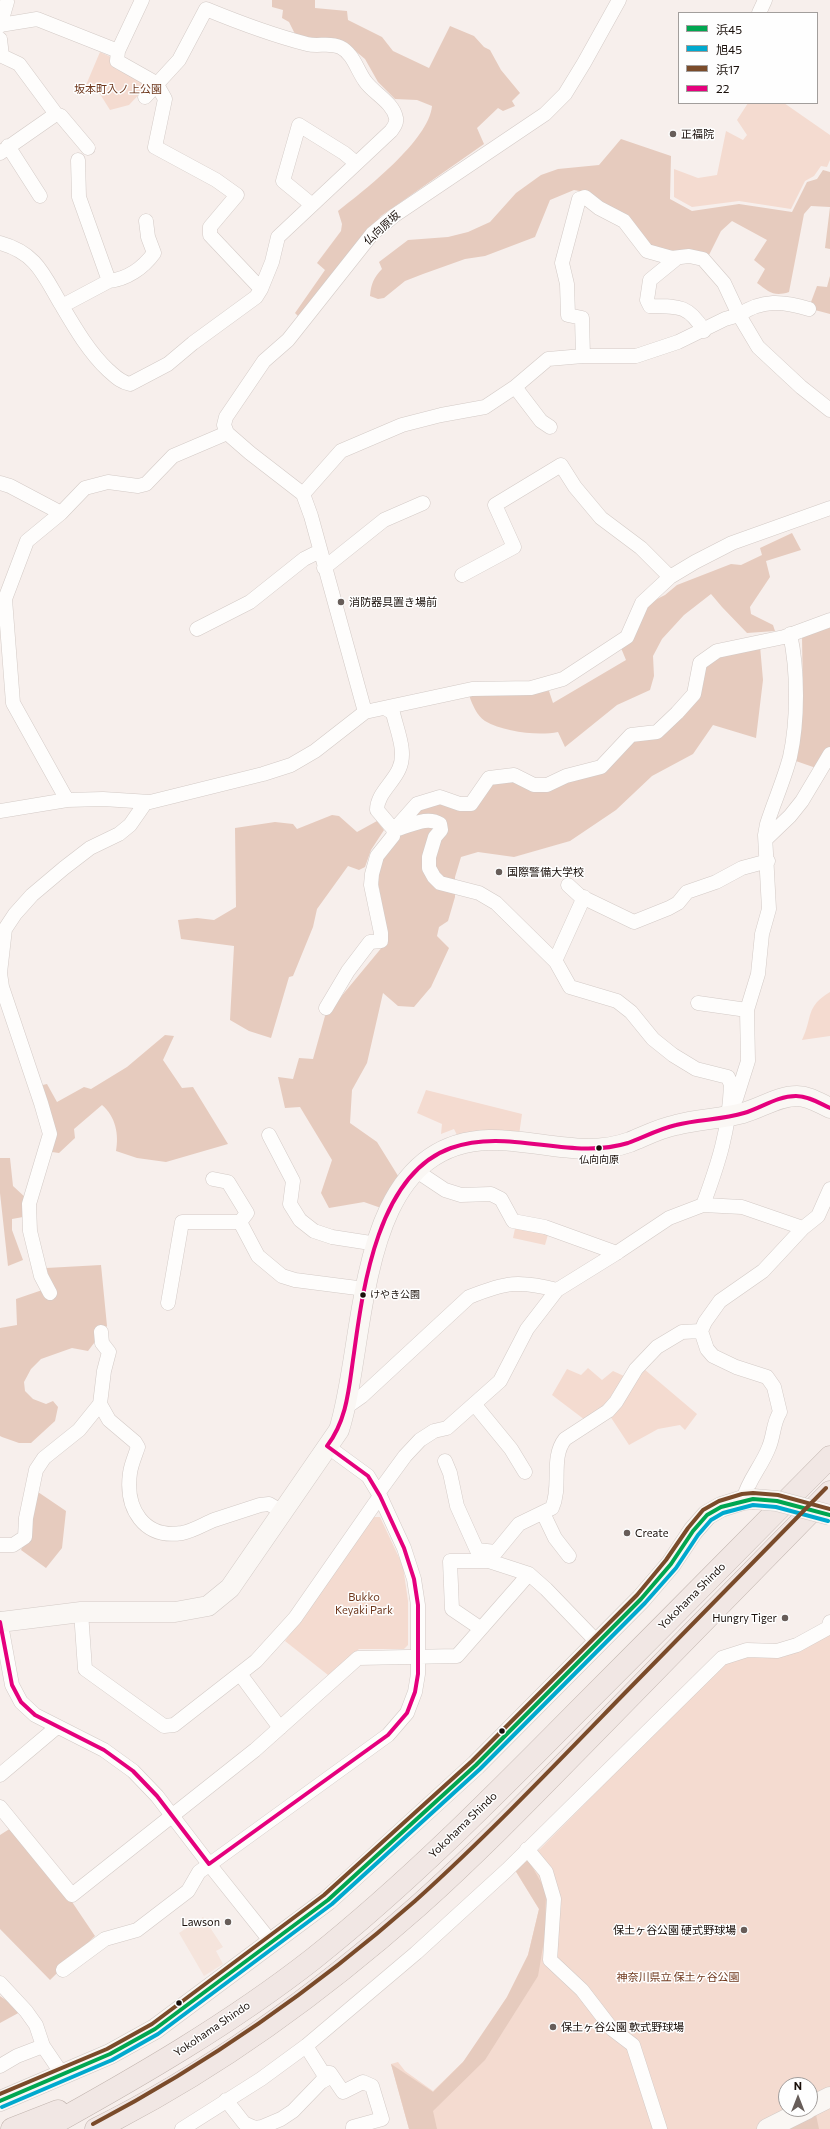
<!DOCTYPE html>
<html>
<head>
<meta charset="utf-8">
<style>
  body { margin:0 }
  #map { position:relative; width:830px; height:2129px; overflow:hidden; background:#f7efec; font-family:Commissioner,"Noto Sans JP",sans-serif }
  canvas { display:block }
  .legend { position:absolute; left:678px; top:12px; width:140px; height:92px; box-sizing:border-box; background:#fefefe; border:1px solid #a29e9c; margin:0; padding:5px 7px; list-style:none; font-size:12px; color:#190f0a }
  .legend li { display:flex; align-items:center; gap:8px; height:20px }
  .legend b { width:20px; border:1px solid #a29e9c }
  .north { position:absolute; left:778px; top:2077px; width:40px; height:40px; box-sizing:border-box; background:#fefefe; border:1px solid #a29e9c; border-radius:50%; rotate:0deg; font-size:11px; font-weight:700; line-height:16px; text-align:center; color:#190f0a }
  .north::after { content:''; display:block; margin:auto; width:14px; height:18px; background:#675d59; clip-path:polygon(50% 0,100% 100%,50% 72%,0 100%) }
</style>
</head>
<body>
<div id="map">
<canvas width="830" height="2129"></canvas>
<ul class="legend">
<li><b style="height:5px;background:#00a651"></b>浜45</li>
<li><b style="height:5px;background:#00a9ce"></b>旭45</li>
<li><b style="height:5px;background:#7a4b2a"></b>浜17</li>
<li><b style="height:5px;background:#e5007d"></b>22</li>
</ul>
<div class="north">N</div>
</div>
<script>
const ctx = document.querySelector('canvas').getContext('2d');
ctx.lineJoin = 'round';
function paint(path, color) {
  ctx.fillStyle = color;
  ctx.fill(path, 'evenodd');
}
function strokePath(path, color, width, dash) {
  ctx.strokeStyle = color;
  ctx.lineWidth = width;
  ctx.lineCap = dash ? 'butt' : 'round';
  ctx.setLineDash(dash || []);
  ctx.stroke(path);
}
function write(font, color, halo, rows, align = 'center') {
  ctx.font = font + ' Commissioner,"Noto Sans JP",sans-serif';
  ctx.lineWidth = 3;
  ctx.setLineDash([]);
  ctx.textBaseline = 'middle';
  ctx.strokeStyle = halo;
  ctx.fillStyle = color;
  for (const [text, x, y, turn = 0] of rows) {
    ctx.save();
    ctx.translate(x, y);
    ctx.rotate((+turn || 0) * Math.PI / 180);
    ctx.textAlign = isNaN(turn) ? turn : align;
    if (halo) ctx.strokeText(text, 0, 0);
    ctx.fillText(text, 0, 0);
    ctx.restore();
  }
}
paint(new Path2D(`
  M 203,1917 L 223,1947 L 216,1951 L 223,1964 L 204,1976 L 179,1933 Z`), '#f5e4dc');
paint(new Path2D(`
  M 100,52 L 111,57 L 116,69 L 139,79 L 146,87 L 129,105 L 110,110 L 100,94 L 86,85 Z
  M 748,103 L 784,103 L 830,135 L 830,160 L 827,167 L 821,166 L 814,176 L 805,181 L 791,209 L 739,201 L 692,207 L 674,197 L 674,169 L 698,178 L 717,175 L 726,131 L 743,140 L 747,135 L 737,120 Z
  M 830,992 L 830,1036 L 802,1040 C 813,1017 805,1007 830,992 Z
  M 426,1090 L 522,1114 L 519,1135 L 458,1137 L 454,1129 L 441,1134 L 442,1124 L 417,1113 Z
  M 516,1224 L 549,1231 L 545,1245 L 513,1238 Z
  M 588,1368 L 602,1380 L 613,1371 L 624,1376 L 604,1407 L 585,1420 L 552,1395 L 567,1369 L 581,1375 Z
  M 644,1369 L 697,1414 L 685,1430 L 680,1425 L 658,1429 L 629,1445 L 610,1416 Z
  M 371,1517 L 380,1517 L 403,1566 L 408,1601 L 408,1645 L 404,1649 L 359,1649 L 328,1675 L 285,1641 Z
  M 830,1630 L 830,2129 L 409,2129 L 391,2064 L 398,2062 L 405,2071 L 433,2091 L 468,2057 L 507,1997 L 528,1955 L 539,1909 L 515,1870 L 520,1862 L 540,1849 L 705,1682 L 725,1664 L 742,1657 L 783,1657 L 799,1650 ZM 786,2085 L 810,2085 L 810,2109 L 786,2109 Z`), '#f4dbd0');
paint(new Path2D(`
  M 272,0 L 315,0 L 315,8 L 347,11 L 348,20 L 382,37 L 393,51 L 429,68 L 450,26 L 474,36 L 484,47 L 490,50 L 501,70 L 520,93 L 512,101 L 515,106 L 503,111 L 498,108 L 477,128 L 484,144 L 381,216 L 299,317 L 295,313 L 325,270 L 317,263 L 341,231 L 342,224 L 338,211 C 365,190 429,140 432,106 L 417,100 L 395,99 L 378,82 L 365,59 L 347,44 L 296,36 L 289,22 L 282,18 L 283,10 L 272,7 Z
  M 621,139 L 671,156 L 670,199 L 692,211 L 739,204 L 792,212 L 807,182 L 817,179 L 823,170 L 830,172 L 830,249 L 825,248 L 830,207 L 811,206 L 804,214 L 789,292 C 774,297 769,292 757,283 L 765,269 L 754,260 L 767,240 L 732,221 L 721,231 L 709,255 L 694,251 L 677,254 L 651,247 L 585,192 L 574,190 L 550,200 L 535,237 L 485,256 L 465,259 L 423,274 L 405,281 L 384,298 L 378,299 L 370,296 C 371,284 374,277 382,269 L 379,262 L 408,240 L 448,237 L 468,232 L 490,222 L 516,193 L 541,175 L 558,169 L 599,165 Z
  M 830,276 L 830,314 L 815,310 L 811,302 L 817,286 L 827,287 Z
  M 792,533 L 801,550 L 766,561 L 770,577 L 750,607 L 751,614 L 773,625 L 775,631 L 747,633 L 722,607 L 711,594 L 684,615 L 662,639 L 653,656 L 654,676 L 650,690 L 617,705 L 565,747 L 558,732 C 538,736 504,732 485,721 C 477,716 472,704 469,695 L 549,691 L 553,703 L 626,660 L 621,648 L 647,604 L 665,595 L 677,585 L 731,564 L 741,565 L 762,555 L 760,548 Z
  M 830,624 L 830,748 L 816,768 L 793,760 L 803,697 L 802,636 Z
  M 760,646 L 763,680 L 756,738 L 713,725 L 693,754 L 652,776 L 616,810 L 570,841 L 514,857 L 478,852 L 461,857 L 455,877 L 455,897 L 448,921 L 439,927 L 437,936 L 449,948 L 431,987 L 414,1007 L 398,1006 L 383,993 L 367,1063 L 352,1090 L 350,1123 L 377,1142 L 400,1179 L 381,1208 L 364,1202 L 329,1208 L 321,1193 L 332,1160 L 300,1107 L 285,1108 L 278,1077 L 293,1079 L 299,1058 L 313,1059 L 325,1016 L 388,940 L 378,882 L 381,860 L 418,809 L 440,801 L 458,809 L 492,782 L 513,780 L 533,788 L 578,775 L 632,737 L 659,735 L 696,699 L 703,665 L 719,655 Z
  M 332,815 L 339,816 L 357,832 L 377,821 L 384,830 L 371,850 L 365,867 L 359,870 L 348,866 L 317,909 L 313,927 L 293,976 L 289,977 L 271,1038 L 249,1031 L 230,1020 L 234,946 L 181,939 L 178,920 L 197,918 L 214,920 L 236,907 L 235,828 L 275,822 L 293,824 L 297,829 Z
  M 165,1035 L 174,1036 L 163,1060 L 182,1088 L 193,1087 L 228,1144 L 166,1162 L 137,1158 L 116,1151 C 119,1135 116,1117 102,1105 L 74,1129 L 75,1138 L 59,1153 L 52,1152 L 38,1086 L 47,1084 L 57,1102 L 84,1087 L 91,1089 L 127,1067 Z
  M 0,1158 L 10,1158 L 13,1186 L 26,1198 L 23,1217 L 12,1219 L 12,1230 L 23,1260 L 8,1266 L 0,1193 Z
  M 101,1265 L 107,1326 L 88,1351 L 72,1348 L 41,1359 L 31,1369 L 24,1382 L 25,1391 L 33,1399 L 46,1404 L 53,1401 L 58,1407 L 55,1421 L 31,1443 L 19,1443 L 2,1437 L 0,1436 L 0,1328 L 17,1325 L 16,1299 L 51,1287 L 46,1268 Z
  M 38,1492 L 66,1511 L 62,1548 L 46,1568 L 21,1550 L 30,1528 Z
  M 11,1828 L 66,1893 L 95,1936 L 50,1980 L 0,1929 L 0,1835 Z
  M 529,1861 L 546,1891 L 545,1935 L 538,1976 L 485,2060 L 433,2111 L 437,2129 L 409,2129 L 391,2064 L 433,2092 L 463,2062 L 507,1997 L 528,1955 L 539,1909 L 515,1870 L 520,1862 Z
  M 0,1996 L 22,2011 L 0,2023 Z
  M 815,2110 L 819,2129 L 782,2129 Z`), '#e6cbbe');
const street = new Path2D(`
  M 759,13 L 765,0
  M 0,25 L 37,19 L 118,51
  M 0,26 L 7,2
  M 0,39 L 2,56
  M 145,97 L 179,60 L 206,9 C 240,23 272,35 307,44 C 318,47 329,42 340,47 C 353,53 357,70 365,81 C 373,93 393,102 396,118 C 397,123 394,127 391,131 L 278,237 L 272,262 L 261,289
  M 56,114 L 61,116 L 88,148
  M 8,146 L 40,196
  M 0,153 L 56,114 L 19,64 L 2,56
  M 311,204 L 283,181 L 299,125 L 344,153 L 356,163
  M 0,243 C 37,253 44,276 62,306 C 75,328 89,352 108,370 C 115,376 120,382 130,384 L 168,364 L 193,343 L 256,297 L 261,289 L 210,235 L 210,227 L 237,195 L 216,180 L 155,147 L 165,99 L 156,83 L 117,61 L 118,51 L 142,0
  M 677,258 L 650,280 L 647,300 L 650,306 C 678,306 689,305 704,331
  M 109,281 C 127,279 143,268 154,253 L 148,237 L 146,221
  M 62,306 L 109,281 L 79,197 L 78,160
  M 583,356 L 582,318 L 568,315 L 567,284 L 562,263 L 579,199 L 585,197 L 599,208 L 624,221 L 647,251 L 672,258 L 689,256 L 703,259 L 724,283 L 739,315 C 762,299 783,301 809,309
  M 515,387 L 541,421 L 550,427
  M 0,483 L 10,486 L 61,513
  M 303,494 L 250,453 L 227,433 L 224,425 L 226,417 L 264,361 L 288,340 L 372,234 L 395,215 L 545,114 L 565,94 L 584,63 L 619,0
  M 303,494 L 341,451 L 402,425 L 441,415 L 485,407 L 515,387 L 548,359 L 583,356 L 636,356 L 678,342 L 725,319 L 739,315 L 758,347 L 801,387 L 830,410
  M 303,494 L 311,516 L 365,712
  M 324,568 L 384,520 L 423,503
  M 462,575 L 514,547 L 495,505 L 561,465 L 575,487 L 601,518 L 641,548 L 670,577
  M 197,629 L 250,602 L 304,559 L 320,551
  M 385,708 L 393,713 C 397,731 407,752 399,769 C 393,783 377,794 377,810 L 394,830 C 409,827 426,815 440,824 L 441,830 L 435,837 L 429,857 L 429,868 L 434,877 L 440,883 L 479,893 L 496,903 L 556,962 L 570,987 L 617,1001 L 631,1012 L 653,1039 L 673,1055 L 696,1069 L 728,1077 L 731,1085 C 729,1130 719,1162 703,1205
  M 67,800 L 13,703 L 5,599 L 27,541 L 61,513 L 85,488 L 108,482 L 138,486 L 146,484 L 173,456 L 227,433
  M 0,811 L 67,800 L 103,799 L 150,802 L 263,774 L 291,765 L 315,751 L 365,712 L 472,689 L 531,688 L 563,679 L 627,637 L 642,603 L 670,577 L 695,562 L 732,543 L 830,508
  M 766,839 L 790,816 L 802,801 L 830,754
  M 568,885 L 580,896 L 634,922 L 669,908 L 678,903 L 687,892 L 716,882 L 742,868 L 768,861
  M 555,961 L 584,897
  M 698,1003 L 747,1010
  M 326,1008 L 348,971 L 370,942 L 381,941 L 381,933 L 371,885 L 372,874 L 377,856 L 393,836 L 394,830 L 417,804 L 440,797 L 460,804 L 471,804 L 489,778 L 514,775 L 534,785 L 547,785 L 566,776 L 601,767 L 631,735 L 657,732 L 677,713 L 694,694 L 700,663 L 717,651 L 784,637 L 830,620
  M 736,1099 L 748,1061 L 747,1010 L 758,974 L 762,934 L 769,909 L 765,835 L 767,824 C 774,802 784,780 790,757 C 798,721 798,670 790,634
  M 269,1135 L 293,1181 L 290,1204 L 300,1220 L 314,1231 L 332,1237 L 377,1244
  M 415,1170 L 445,1190 L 461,1195 L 491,1194 L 501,1199 L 513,1221 L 545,1227 L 617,1253
  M 213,1179 L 228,1182 L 247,1213 L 240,1222
  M 50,1293 L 41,1276 L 30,1231 L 29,1204 L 50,1134 L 41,1103 L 2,987 L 0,973 L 5,929 L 15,914 L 32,895 L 64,868 L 90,848 L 119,834 L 130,825 L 146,802
  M 168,1303 L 182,1222 L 240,1222 L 258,1256 L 282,1276 L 295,1280 L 365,1289
  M 100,1404 L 109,1420 L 135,1442 L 138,1447 C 135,1456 131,1465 130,1473 C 125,1509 144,1539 182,1533 C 193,1531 204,1524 214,1520 C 229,1515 245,1510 260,1505 L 269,1504 L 281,1511
  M 475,1405 L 511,1449 L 525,1472
  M 345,1408 L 362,1396 L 469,1297 C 506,1282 519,1280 557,1290 L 615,1254 L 669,1218 L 703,1205 L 742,1207 L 803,1228
  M 445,1461 L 450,1473 L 457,1506 L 480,1557
  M 378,1493 L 405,1456 L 420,1440 L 434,1431 L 447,1428 L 500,1381 L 527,1329 L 557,1290
  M 743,1500 C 748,1480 762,1466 769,1447 C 774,1435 773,1423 780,1412 L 774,1387 L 767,1377 L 736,1367 L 713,1356 L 707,1349 L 701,1331 L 705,1322 L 720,1301 L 763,1271 L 803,1228 L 818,1216 L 830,1189
  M 543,1513 L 555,1538 L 569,1556
  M 0,1545 L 13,1545 L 25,1537 L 26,1518 L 36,1470 L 44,1458 L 79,1430 L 100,1404 L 104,1371 L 109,1352 L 102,1343 L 101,1332
  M 477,1550 L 496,1552 L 519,1524 L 552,1508 C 562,1486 550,1458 565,1439 L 608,1411 L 616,1402 L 636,1369 L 657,1347 L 682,1332 L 701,1331
  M 81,1612 L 85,1669 L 164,1726 L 174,1725 L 256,1661 L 295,1618 L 380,1496
  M 0,1619 L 12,1685 L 21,1702 L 35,1715 L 104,1750 L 133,1771 L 157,1796 L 209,1864 L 272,1943
  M 480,1628 L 452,1609 L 450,1561 L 489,1561 L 529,1574
  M 240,1674 L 280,1728
  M 0,1775 L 57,1727
  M 0,1807 L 72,1895 L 255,1750 L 358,1658 L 457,1656 L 529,1574 L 546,1589 L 598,1643
  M 527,1849 L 546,1872 L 554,1899 L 550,1960 L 582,1990 L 612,2029 L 633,2045 L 660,2129
  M 63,1970 L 105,1939 L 137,1930 L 188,1891 L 199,1872 L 388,1735 L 407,1713 L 415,1692 L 418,1674 L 418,1605 L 414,1579 L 404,1548 L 380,1496 L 368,1476 L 327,1446
  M 0,1983 L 26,2011 L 36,2025 L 43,2046 L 62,2074
  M 306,2046 L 323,2073 L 330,2073 L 343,2092 L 363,2082 L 372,2086 L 382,2119 L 353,2127 L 353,2129
  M 0,2066 L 17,2056 L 43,2046
  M 226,2100 L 244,2123 L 255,2128 L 262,2127 L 281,2119 L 293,2111 L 321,2082 L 332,2076
  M 182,2129 L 261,2079 L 306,2046 L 416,1953 L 507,1870 L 722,1658 L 747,1650 L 777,1651 L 797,1645 L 828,1628 L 830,1622`);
const secondary = new Path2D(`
  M 0,1622 L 81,1612 L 175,1612 L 208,1606 L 230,1588 L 339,1430 C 368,1339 353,1144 489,1140 C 537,1139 583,1159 630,1142 C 645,1136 660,1128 676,1125 C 698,1119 721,1119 743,1113 C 761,1108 778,1096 797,1096 C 809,1096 819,1103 830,1108
  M 0,2101 L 110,2054 L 155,2029 L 328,1900 L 476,1765 L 641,1599 L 671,1564 L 693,1531 L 707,1515 L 721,1507 L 743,1500 L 753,1499
  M 810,2107 L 830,2097
  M 767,2129 L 807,2109`);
const highway = new Path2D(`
  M 12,2129 L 58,2111
  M 44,2129 C 136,2078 230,2024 313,1959 C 407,1884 492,1798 576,1713 C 661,1628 745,1543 830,1457
  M 96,2129 C 211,2072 322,1991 418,1906 C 484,1847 545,1783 607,1720 C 681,1644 756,1568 830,1492`);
strokePath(street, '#d3cac6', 15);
strokePath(secondary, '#d3cac6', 21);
strokePath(highway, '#c1b4ae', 23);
strokePath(street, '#fefdfc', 14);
strokePath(secondary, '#faf7f4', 20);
strokePath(highway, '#f1e7e4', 22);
const secondaryBridge = new Path2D(`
  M 753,1499 L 777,1501 L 830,1515`);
strokePath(secondaryBridge, '#d3cac6', 21, []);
strokePath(secondaryBridge, '#faf7f4', 20);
strokePath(new Path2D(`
  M 0,2101 L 110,2054 L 155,2029 L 328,1900 L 476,1765 L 641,1599 L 671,1564 L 693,1531 L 707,1515 L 721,1507 L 753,1499 L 777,1501 L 830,1515`), '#00a651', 4);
strokePath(new Path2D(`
  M 2,2107 L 112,2060 L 158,2034 L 332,1904 L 480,1769 L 645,1603 L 676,1568 L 698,1535 L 711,1520 L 723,1513 L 753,1505 L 776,1507 L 828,1521`), '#00a9ce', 4);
strokePath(new Path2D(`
  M 0,2094 L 107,2049 L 152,2024 L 324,1895 L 472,1761 L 637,1595 L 666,1560 L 688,1528 L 703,1510 L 719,1501 L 742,1494 L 753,1493 L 778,1495 L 830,1509
  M 93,2124 C 209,2063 316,1988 415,1901 C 486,1837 553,1767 620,1698 C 689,1628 757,1558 826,1488`), '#7a4b2a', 4);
strokePath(new Path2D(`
  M 0,1622 L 12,1685 L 21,1702 L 35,1715 L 104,1750 L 133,1771 L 157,1796 L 209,1864 L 388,1735 L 407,1713 L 415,1692 L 418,1674 L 418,1605 L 414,1579 L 404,1548 L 380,1496 L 368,1476 L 327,1446 C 348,1419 349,1385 354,1353 C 363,1287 378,1174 451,1148 C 508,1127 570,1161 628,1143 C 644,1137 659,1129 676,1125 C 698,1119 722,1120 744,1113 C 761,1108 777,1096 796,1096 C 808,1096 819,1103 830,1108`), '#e5007d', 4);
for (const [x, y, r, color] of [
  [673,134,4,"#675d59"],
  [341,602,4,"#675d59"],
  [499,872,4,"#675d59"],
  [599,1148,3.5,"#190f0a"],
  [363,1295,3.5,"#190f0a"],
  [627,1533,4,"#675d59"],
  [785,1618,4,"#675d59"],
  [502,1731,3.5,"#190f0a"],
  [228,1922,4,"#675d59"],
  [744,1930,4,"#675d59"],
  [179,2003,3.5,"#190f0a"],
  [553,2027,4,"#675d59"]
]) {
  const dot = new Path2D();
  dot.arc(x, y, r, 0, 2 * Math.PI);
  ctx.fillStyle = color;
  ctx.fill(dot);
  strokePath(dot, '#fefefe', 1.5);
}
write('10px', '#190f0a', '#fefefe', [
  ["仏向向原",599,1160],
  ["けやき公園",370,1295,"left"]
]);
write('11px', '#6f381d', '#fefefe', [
  ["坂本町入ノ上公園",118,89],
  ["Bukko",364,1597],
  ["Keyaki Park",364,1610],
  ["神奈川県立 保土ヶ谷公園",678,1977]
]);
write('11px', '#190f0a', '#fefefe', [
  ["正福院",681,134],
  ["消防器具置き場前",349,602],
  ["国際警備大学校",507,872],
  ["Create",635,1533],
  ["Hungry Tiger",777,1618,"right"],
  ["Lawson",220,1922,"right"],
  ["保土ヶ谷公園 硬式野球場",736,1930,"right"],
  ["保土ヶ谷公園 軟式野球場",561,2027]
], 'left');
write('11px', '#190f0a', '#fefefe', [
  ["仏向原坂",382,228,-42],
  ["Yokohama Shindo",692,1596,-45],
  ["Yokohama Shindo",463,1825,-44],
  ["Yokohama Shindo",212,2029,-34]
]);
</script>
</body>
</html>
